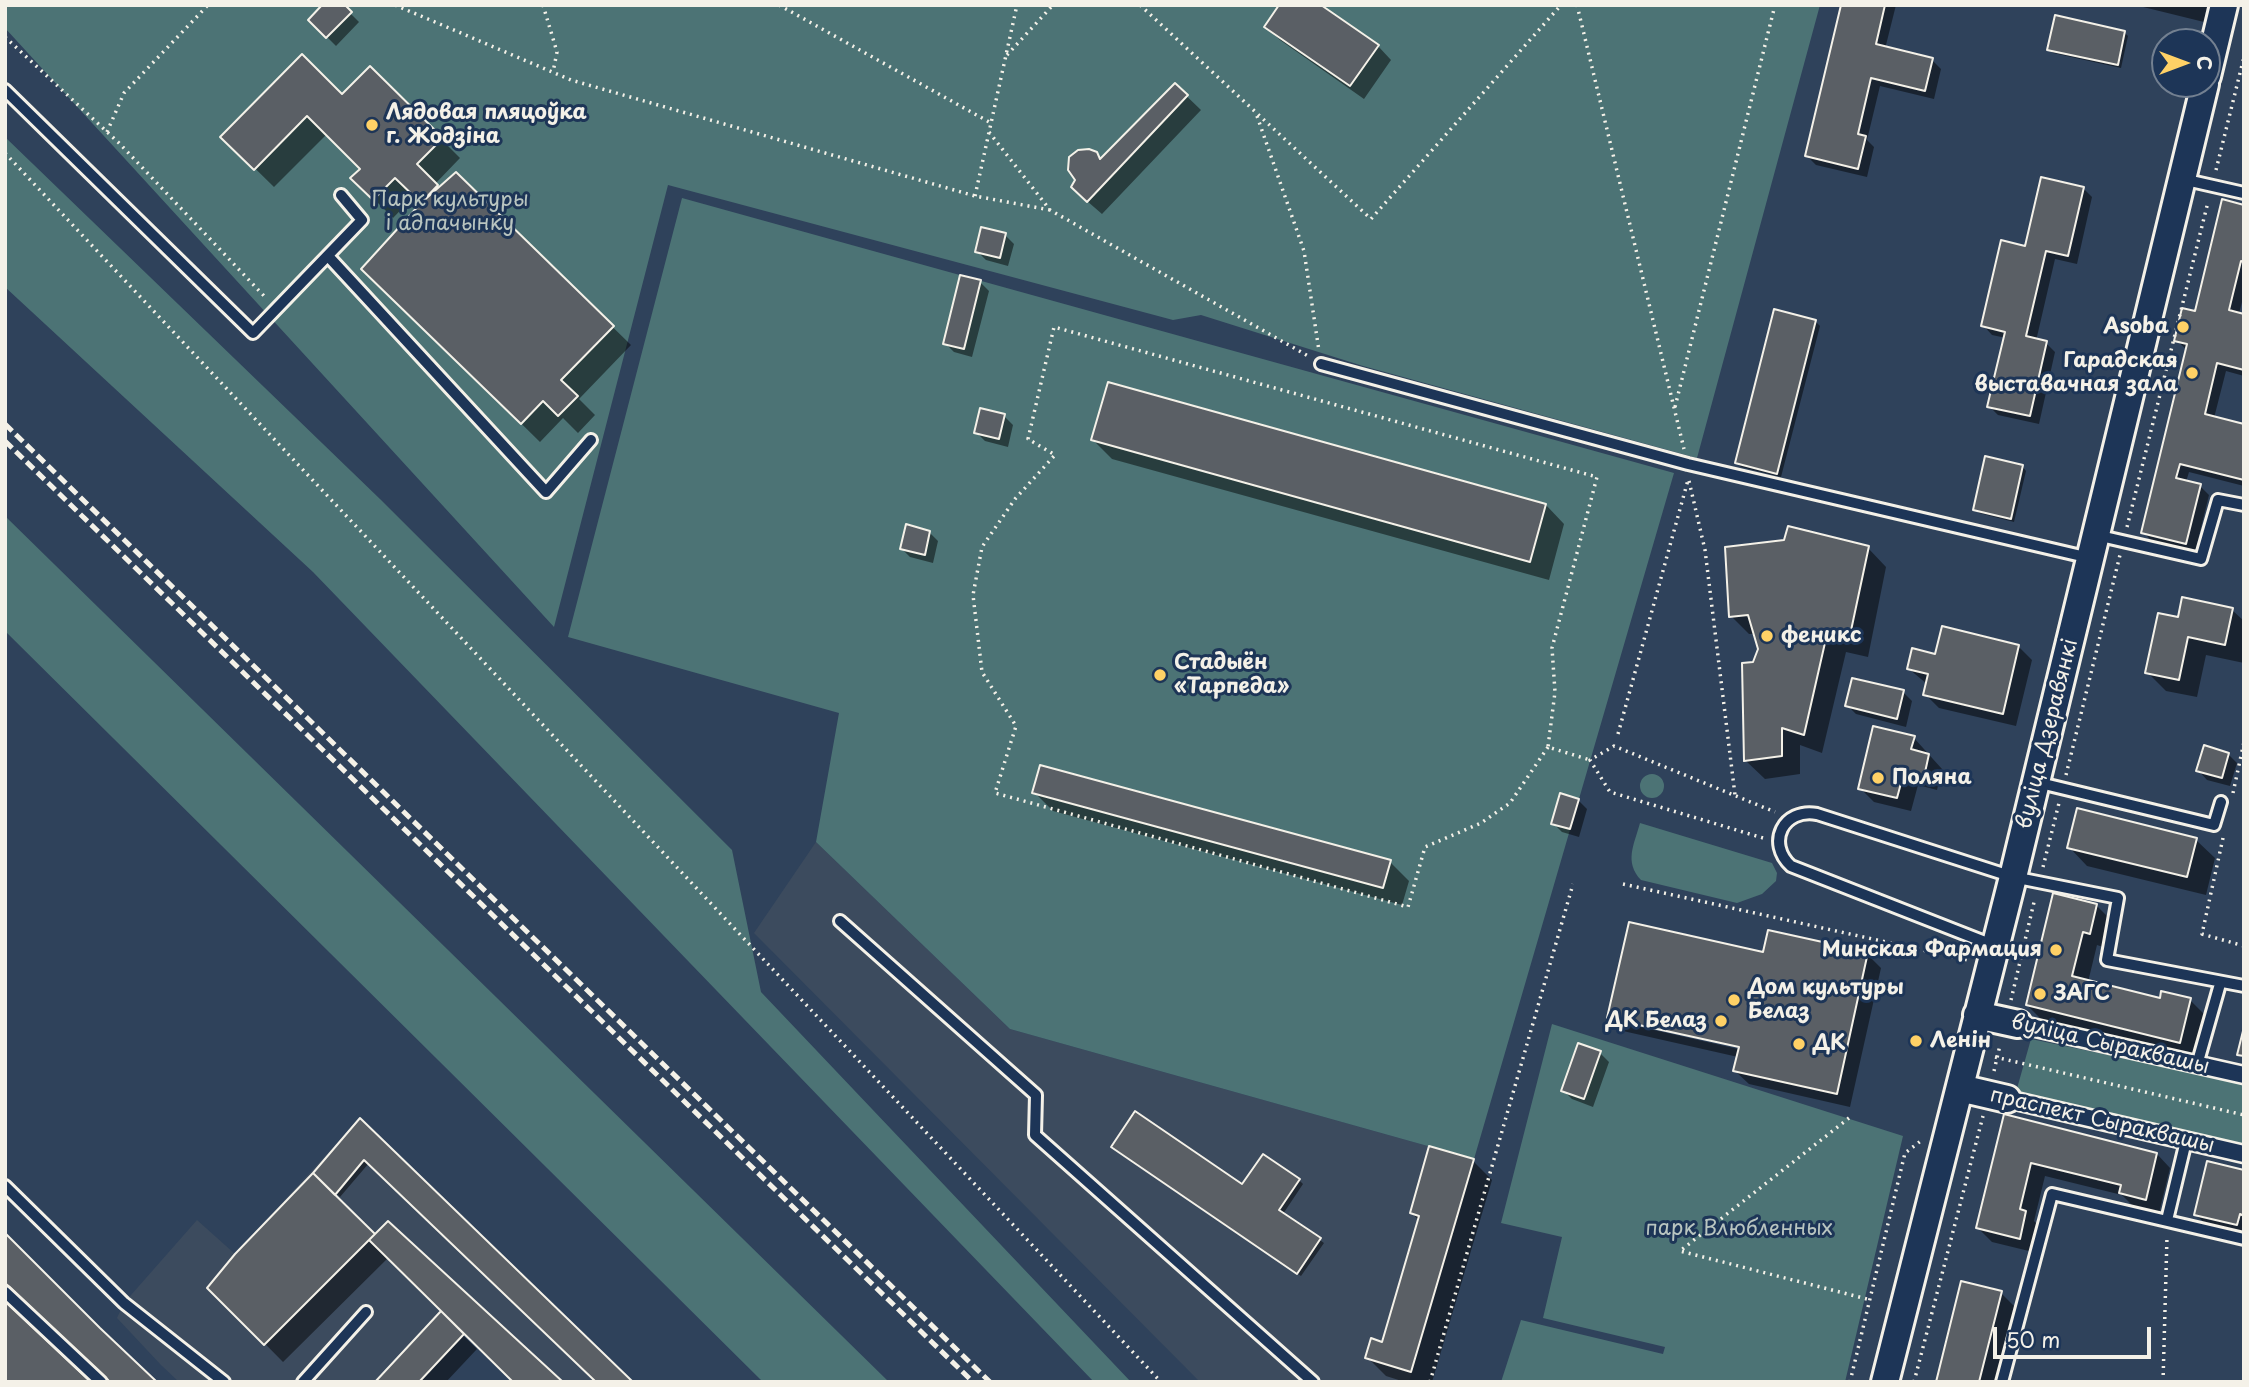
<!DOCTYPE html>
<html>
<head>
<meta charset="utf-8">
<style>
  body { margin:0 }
  #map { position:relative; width:2249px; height:1387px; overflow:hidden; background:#2f425b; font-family:"Playpen Sans",sans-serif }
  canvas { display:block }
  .frame { position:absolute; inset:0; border:7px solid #f4f1e8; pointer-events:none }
  .north { position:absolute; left:2151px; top:28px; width:70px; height:70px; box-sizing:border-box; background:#1d3557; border:2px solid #738091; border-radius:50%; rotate:90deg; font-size:19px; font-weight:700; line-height:28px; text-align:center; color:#f4f1e8 }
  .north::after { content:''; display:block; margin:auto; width:24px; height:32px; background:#ffd166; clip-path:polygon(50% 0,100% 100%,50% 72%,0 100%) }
  .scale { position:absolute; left:1993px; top:1327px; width:158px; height:32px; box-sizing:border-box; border:4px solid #f4f1e8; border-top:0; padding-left:9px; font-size:21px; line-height:24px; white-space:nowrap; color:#f4f1e8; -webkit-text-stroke:5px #1d3557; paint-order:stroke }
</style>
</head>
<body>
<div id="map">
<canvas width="2249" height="1387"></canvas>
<div class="frame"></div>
<div class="north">С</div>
<div class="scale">50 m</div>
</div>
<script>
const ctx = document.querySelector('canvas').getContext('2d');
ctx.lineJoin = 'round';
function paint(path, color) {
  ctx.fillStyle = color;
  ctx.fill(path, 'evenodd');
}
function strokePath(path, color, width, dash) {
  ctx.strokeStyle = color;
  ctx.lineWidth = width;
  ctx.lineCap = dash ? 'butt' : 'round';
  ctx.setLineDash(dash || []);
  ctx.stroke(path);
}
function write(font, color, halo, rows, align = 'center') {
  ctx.font = font + ' "Playpen Sans",sans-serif';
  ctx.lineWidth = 6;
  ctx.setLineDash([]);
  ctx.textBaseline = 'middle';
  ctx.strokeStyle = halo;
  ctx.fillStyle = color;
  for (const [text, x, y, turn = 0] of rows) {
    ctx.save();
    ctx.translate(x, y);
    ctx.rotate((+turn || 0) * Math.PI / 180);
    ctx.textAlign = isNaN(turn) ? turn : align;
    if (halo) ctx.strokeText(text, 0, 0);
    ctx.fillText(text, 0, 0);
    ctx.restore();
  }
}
paint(new Path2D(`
  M 816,842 L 1010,1029 L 1474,1159 L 1409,1382 L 1200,1382 L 754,933 Z
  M 360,1118 L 633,1382 L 513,1382 L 464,1335 L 419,1382 L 179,1382 L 161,1365 L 117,1318 L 124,1303 L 197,1220 L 235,1254 Z`), '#3c4b5e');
paint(new Path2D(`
  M 5,5 L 1820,5 L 1697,458 L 1363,366 L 1201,315 L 1173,320 L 668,185 L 554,627 L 5,28 Z
  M 5,137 L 380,499 L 732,850 L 761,992 L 1131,1382 L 1094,1382 L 313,572 L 5,287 Z
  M 682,198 L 1674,473 L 1474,1159 L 1010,1029 L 816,842 L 839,713 L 568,637 Z
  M 5,516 L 889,1382 L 763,1382 L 5,631 Z
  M1640 786a12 12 0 1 1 24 0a12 12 0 1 1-24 0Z
  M 1640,823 L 1772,863 L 1777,873 L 1776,881 L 1762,894 L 1737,903 L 1641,880 C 1624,862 1634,845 1640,823 Z
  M 1552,1024 L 1903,1136 L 1845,1382 L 1501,1382 L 1521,1320 L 1663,1354 L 1665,1347 L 1543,1318 L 1562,1237 L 1501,1223 Z
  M 2031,1039 L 2244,1083 L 2244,1146 L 2016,1092 Z`), '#4c7375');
paint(new Path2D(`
  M 342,5 L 359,22 L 336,46 L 310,20 Z
  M 1843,5 L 1896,5 L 1885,49 L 1932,60 L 1941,69 L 1934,99 L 1880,86 L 1867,140 L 1874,147 L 1867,177 L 1816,165 L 1807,156 Z
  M 2135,5 L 2207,5 L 2204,22 Z
  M 1266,27 L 1378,46 L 1391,60 L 1364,99 L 1280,40 Z
  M 2124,32 L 2128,36 L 2121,68 L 2053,53 L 2049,49 Z
  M 370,68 L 460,158 L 435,184 L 438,188 L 456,174 L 631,345 L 579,399 L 595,415 L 578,433 L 563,418 L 540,442 L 364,269 L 423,203 L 415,195 L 393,218 L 353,178 L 362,169 L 327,134 L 274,187 L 223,137 L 342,96 Z
  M 1175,85 L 1201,110 L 1102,214 L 1087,201 L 1077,180 L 1096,154 L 1102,160 Z
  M 2083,188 L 2092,197 L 2077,264 L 2055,259 L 2036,341 L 2046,343 L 2055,352 L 2039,424 L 1998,415 L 1989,406 L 2006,338 L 1992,335 L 1983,325 L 2027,248 Z
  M 2244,207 L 2244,294 L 2239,314 L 2244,316 L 2244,376 L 2226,371 L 2214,418 L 2244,425 L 2244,486 L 2189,472 L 2186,482 L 2200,486 L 2209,495 L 2195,552 L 2152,541 L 2143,532 L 2187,350 L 2176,340 L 2196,313 Z
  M 1005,235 L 1014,244 L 1008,266 L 986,260 L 977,251 Z
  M 980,282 L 989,291 L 972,357 L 954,352 L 945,343 Z
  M 1775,311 L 1816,322 L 1820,326 L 1781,477 L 1741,467 L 1737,463 Z
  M 1004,416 L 1013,425 L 1008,447 L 985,441 L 976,432 Z
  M 1093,440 L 1546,505 L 1564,524 L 1549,580 L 1112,459 Z
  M 2022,466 L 2026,471 L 2014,522 L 1979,513 L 1975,509 Z
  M 929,532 L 938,541 L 933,563 L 910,557 L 901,548 Z
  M 1868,548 L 1886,567 L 1868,657 L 1846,652 L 1822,753 L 1800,745 L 1800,774 L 1765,779 L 1746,761 L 1744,664 L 1755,663 L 1759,649 L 1755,634 L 1749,634 L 1731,616 Z
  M 2232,610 L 2244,621 L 2244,663 L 2206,655 L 2197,697 L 2166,691 L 2147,672 L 2179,620 Z
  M 2018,646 L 2032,660 L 2016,726 L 1939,708 L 1925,694 L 1927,684 L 1909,669 L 1936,656 Z
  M 1903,692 L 1912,701 L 1906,727 L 1856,714 L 1847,705 Z
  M 1914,738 L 1942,769 L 1937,790 L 1918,785 L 1911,811 L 1874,802 L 1860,788 Z
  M 2228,754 L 2237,763 L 2230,786 L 2207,780 L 2198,770 Z
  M 1034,792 L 1390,862 L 1409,881 L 1402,905 L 1053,811 Z
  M 1578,800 L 1587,809 L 1579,837 L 1562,832 L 1553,823 Z
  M 2196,840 L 2215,858 L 2206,895 L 2087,866 L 2069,847 Z
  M 2096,905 L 2110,919 L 2103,947 L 2097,945 L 2088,982 L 2161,1000 L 2190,1000 L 2204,1014 L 2194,1056 L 2041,1019 L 2027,1005 Z
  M 1765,954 L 1867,954 L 1881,968 L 1850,1107 L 1749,1084 L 1735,1071 L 1738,1057 L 1623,1031 L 1609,1017 ZM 1623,1020 L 1748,1048 L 1747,1051 L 1623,1023 Z
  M 1579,1045 L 1600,1053 L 1609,1062 L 1593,1107 L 1572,1099 L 1563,1090 Z
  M 2005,1117 L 2157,1154 L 2170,1168 L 2159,1213 L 2134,1207 L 2122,1195 L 2045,1176 L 2034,1221 L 2039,1226 L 2033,1252 L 1992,1242 L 1978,1228 Z
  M 360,1120 L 369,1163 L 340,1197 L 315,1173 Z
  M 1117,1151 L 1243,1187 L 1299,1180 L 1303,1184 L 1283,1214 L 1324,1243 L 1301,1276 Z
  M 1473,1161 L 1492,1180 L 1432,1382 L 1405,1382 L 1386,1376 L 1367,1357 L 1383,1344 L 1419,1221 L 1412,1213 Z
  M 2244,1172 L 2244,1237 L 2210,1228 L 2196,1215 Z
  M 313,1175 L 375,1237 L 389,1257 L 283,1362 L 210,1288 Z
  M 2001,1293 L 2015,1307 L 1996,1382 L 1938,1382 Z
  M 441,1314 L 477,1349 L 446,1382 L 377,1382 Z`), '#0007');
const building = new Path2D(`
  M 322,5 L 345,5 L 352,12 L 326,38 L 308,20 Z
  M 1279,5 L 1321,5 L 1379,45 L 1350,86 L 1264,27 Z
  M 1841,5 L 1885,5 L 1876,44 L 1933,58 L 1925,91 L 1871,78 L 1858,134 L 1866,136 L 1858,169 L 1805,156 Z
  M 2055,15 L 2125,31 L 2118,65 L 2047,50 Z
  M 302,54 L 342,94 L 370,66 L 443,138 L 417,164 L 438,185 L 421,203 L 395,178 L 373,200 L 350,178 L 360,169 L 307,116 L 254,170 L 220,137 Z
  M 1175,83 L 1188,95 L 1087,202 L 1071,187 L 1075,180 L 1068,170 L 1069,157 L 1078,150 L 1089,149 L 1097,152 L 1100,159 Z
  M 456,172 L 614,326 L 561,380 L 578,396 L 558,416 L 543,401 L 521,424 L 361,269 L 421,203 Z
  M 2041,177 L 2084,187 L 2068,256 L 2046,251 L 2026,336 L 2047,341 L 2030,416 L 1987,407 L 2005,332 L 1981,326 L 2001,240 L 2025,246 Z
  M 2222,199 L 2244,205 L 2244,262 L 2241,261 L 2229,310 L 2244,314 L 2244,370 L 2217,363 L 2205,414 L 2244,424 L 2244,480 L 2180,464 L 2176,478 L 2201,484 L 2186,544 L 2141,533 L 2187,344 L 2174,341 L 2182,308 L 2195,311 Z
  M 981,227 L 1006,233 L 1000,258 L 975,252 Z
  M 960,275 L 981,280 L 964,349 L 943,344 Z
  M 1774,309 L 1816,320 L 1777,474 L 1735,463 Z
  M 1108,382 L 1546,504 L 1530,562 L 1091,440 Z
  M 980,408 L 1005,414 L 999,439 L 974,433 Z
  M 1985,456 L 2023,465 L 2011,519 L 1973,510 Z
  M 906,524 L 930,531 L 925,555 L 900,549 Z
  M 1788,526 L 1869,546 L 1849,640 L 1827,634 L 1804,735 L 1782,728 L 1782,756 L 1744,761 L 1742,663 L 1753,662 L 1758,649 L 1748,615 L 1729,617 L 1725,547 L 1784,540 Z
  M 2182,597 L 2233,608 L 2225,645 L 2188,637 L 2179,680 L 2145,673 L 2158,613 L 2178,617 Z
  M 1942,626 L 2019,645 L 2003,714 L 1923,695 L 1928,674 L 1907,669 L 1912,648 L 1935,654 Z
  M 1852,678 L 1904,690 L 1897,719 L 1845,706 Z
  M 1873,726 L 1915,736 L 1911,749 L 1929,754 L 1924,777 L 1904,772 L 1897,798 L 1858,789 Z
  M 2204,745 L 2229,753 L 2222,778 L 2196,771 Z
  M 1040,765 L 1391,860 L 1383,888 L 1032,793 Z
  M 1560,793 L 1579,799 L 1570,829 L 1551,824 Z
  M 2077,808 L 2197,838 L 2187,877 L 2067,848 Z
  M 2053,893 L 2097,904 L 2090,934 L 2083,932 L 2072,976 L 2160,998 L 2161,991 L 2191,998 L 2180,1043 L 2026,1005 Z
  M 1629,922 L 1763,952 L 1768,930 L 1868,952 L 1837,1094 L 1733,1071 L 1739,1047 L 1607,1018 Z
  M 2244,1027 L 2244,1056 L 2237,1055 Z
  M 1578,1043 L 1601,1051 L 1584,1099 L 1561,1091 Z
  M 1135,1111 L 1242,1184 L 1263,1154 L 1300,1179 L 1279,1210 L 1321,1238 L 1297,1274 L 1111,1147 Z
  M 2004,1114 L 2157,1153 L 2146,1200 L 2119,1193 L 2121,1185 L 2031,1163 L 2020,1209 L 2026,1211 L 2020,1239 L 1976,1228 Z
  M 360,1118 L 633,1382 L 596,1382 L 364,1160 L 335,1195 L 313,1173 Z
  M 1429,1146 L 1474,1159 L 1411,1372 L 1365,1358 L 1371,1338 L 1382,1342 L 1419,1216 L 1410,1213 Z
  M 2207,1161 L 2244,1170 L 2244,1216 L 2240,1214 L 2237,1225 L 2194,1215 Z
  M 313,1173 L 375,1234 L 264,1345 L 207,1288 L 235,1254 Z
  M 388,1221 L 563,1382 L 513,1382 L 369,1240 Z
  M 5,1233 L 100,1328 L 157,1382 L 110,1382 L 5,1283 Z
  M 1961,1281 L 2002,1291 L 1979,1382 L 1936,1382 Z
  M 5,1301 L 91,1382 L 5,1382 Z
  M 441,1311 L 464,1334 L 419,1382 L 375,1382 Z`);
paint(building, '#5a5f65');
strokePath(building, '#f4f1e8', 2);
const service = new Path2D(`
  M 5,90 L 253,333 L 362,220 L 341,195
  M 2182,179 L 2244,193
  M 328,256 L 546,492 L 591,440
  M 1321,364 L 1688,464 L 2090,558
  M 2096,535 L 2201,559 L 2218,500 L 2244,505
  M 2036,782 L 2214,825 L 2221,802
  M 840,921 L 1036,1095 L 1035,1135 L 1313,1382
  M 1995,946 L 1791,866 C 1766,843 1783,808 1817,814 L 2013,877 L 2118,898 L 2107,960 L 2244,986
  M 2197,1065 L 2220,984
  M 5,1186 L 124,1303 L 224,1382
  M 2167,1220 L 2186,1141
  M 5,1292 L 101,1382
  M 303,1382 L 366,1312
  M 2002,1382 L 2052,1194 L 2244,1239`);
const pedestrian = new Path2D(`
  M 2018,1024 L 2244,1075
  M 2007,1099 L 2244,1154`);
const tertiary = new Path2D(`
  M 2207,76 L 2224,5
  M 1977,1015 L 2018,1024
  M 1960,1088 L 2007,1099
  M 1885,1382 L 2013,877 L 2205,84`);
strokePath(service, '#f4f1e8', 16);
strokePath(pedestrian, '#f4f1e8', 21);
strokePath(tertiary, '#f4f1e8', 32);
strokePath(new Path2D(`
  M 395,5 L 571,80 L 975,196 L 1050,210
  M 543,5 L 557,52 L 553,72
  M 779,5 L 991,123
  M 1140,5 L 1371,219 L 1561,5
  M 1577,5 L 1684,449
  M 5,37 L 119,143 L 266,298
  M 1007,55 L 1053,5
  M 1257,116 L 1304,251 L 1319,351
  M 107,132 L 124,93 L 208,5
  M 989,132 L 1050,210 L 1310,357
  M 5,153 L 1161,1382
  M 2216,170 L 2244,57
  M 975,196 L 1017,5
  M 1675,407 L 1775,5
  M 1689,481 L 1705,550 L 1735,795
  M 2127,527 L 2208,202
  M 1618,734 L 1688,480
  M 1548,747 L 1510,803 L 1481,823 L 1425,847 L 1408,907 L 995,793 L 1016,726 L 982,672 L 973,595 L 982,547 L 1015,499 L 1055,455 L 1028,439 L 1054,327 L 1597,477 L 1552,648 L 1555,692 L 1548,747 L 1590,760
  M 2066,775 L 2120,555
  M 2233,793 L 2244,742
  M 1763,838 L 1610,792 L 1590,760 L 1614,746 L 1775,812
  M 2223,838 L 2202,934 L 2244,946
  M 2043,867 L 2059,803
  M 1623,884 L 1968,960
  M 2011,1000 L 2035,898
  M 1995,1057 L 2244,1115
  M 1994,1071 L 2000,1045
  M 1849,1118 L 1680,1251 L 1867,1299
  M 1430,1382 L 1573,884
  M 1850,1382 L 1905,1153 L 1922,1140
  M 1914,1382 L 1983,1116
  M 2163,1382 L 2167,1237`), '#f4f1e8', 3.5, [2, 5]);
strokePath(service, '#1d3557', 10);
strokePath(pedestrian, '#1d3557', 16);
strokePath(tertiary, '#1d3557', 26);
strokePath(new Path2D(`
  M 5,424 L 990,1382
  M 5,441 L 973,1382`), '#f4f1e8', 5, [10, 5]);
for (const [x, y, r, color] of [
  [372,125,7,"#ffd166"],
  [2183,327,7,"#ffd166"],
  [2192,373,7,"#ffd166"],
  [1767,636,7,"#ffd166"],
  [1160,675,7,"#ffd166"],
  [1878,778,7,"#ffd166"],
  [2056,950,7,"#ffd166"],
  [2040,994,7,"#ffd166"],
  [1734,1000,7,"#ffd166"],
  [1721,1021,7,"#ffd166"],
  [1916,1041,7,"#ffd166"],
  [1799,1044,7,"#ffd166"]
]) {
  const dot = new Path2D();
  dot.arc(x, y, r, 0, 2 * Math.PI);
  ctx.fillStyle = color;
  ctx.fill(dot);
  strokePath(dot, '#1d3557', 2.5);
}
write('bold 21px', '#f4f1e8', '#1d3557', [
  ["Лядовая пляцоўка",386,113],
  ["г. Жодзіна",386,137],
  ["Asoba",2169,327,"right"],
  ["Гарадская",2178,361,"right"],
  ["выставачная зала",2178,385,"right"],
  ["феникс",1781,636],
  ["Стадыён",1174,663],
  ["«Тарпеда»",1174,687],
  ["Поляна",1892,778],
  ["Минская Фармация",2042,950,"right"],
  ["Дом культуры",1748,988],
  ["Белаз",1748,1012],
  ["ЗАГС",2054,994],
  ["ДК Белаз",1707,1021,"right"],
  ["Ленін",1930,1041],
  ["ДК",1813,1044]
], 'left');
write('21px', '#b9c5c0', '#1d3557', [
  ["Парк культуры",450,200],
  ["і адпачынку",450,224],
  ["парк Влюбленных",1739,1229]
]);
write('21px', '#f4f1e8', '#1d3557', [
  ["вуліца Дзеравянкі",2048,734,-76],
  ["вуліца Сыраквашы",2110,1045,13],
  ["праспект Сыраквашы",2102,1121,13]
]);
</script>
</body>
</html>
